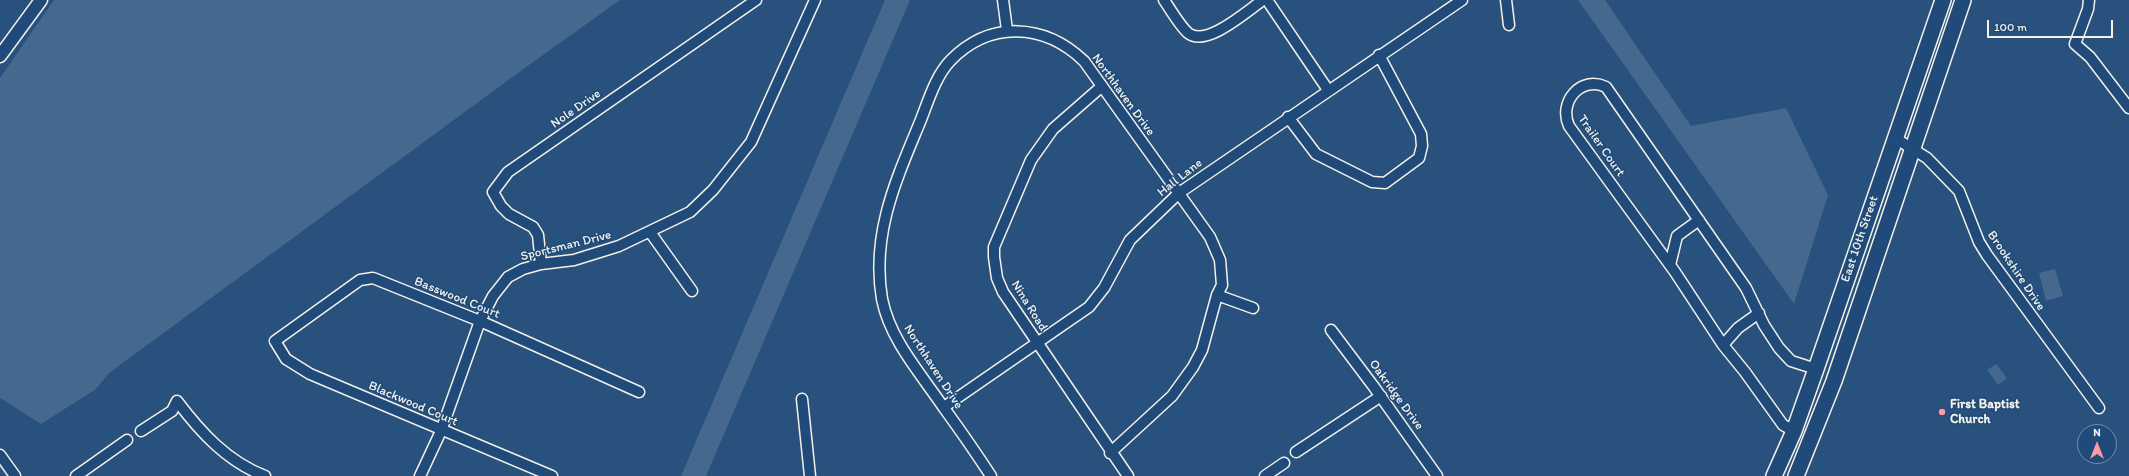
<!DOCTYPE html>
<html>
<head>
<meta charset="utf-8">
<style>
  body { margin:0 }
  #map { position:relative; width:2129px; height:476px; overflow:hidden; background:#28517e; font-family:Itim,sans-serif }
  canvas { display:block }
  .north { position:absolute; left:2077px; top:424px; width:40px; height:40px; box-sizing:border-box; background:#1f4a7a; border:1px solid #748da6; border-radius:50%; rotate:0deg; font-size:11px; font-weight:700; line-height:16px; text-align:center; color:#f4f1e8 }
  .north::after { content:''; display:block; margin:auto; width:14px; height:18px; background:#ff9aa2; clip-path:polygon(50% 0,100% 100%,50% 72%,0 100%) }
  .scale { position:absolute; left:1987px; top:20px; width:126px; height:18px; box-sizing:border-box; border:2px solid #f4f1e8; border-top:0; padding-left:5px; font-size:12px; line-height:14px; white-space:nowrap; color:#f4f1e8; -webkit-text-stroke:3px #1f4a7a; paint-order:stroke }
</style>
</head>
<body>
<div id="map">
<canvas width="2129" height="476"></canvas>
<div class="north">N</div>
<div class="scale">100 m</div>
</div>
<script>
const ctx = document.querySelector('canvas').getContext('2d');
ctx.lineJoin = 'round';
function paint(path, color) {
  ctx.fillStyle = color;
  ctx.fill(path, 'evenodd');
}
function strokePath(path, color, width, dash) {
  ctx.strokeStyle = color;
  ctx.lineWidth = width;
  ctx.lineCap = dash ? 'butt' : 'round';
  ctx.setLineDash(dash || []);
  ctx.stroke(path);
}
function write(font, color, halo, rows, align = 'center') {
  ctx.font = font + ' Itim,sans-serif';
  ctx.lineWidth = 3;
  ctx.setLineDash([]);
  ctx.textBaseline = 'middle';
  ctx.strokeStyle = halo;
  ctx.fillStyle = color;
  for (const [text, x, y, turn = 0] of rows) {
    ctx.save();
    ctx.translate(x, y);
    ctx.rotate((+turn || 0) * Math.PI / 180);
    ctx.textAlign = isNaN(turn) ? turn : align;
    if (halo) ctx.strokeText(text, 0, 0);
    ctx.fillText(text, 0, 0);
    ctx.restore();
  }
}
paint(new Path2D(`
  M 54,0 L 620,0 L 522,70 L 109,373 L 96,389 L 41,424 L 0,398 L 0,78 Z
  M 885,0 L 910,0 L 706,476 L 681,476 Z
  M 1578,0 L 1605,0 L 1691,126 L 1786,108 L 1828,195 L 1794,304 Z
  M 2055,269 L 2063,296 L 2046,301 L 2039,273 Z
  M 1996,364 L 2007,378 L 1998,385 L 1987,370 Z`), '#45688e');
const minor = new Path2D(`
  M 1003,0 L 1007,30
  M 1164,0 C 1170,9 1180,26 1188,33 C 1206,48 1247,11 1263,0
  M 1267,0 L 1328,90
  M 1506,0 L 1509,25
  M 2089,0 L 2088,9 L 2075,44 L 2090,57 L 2129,108
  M 1101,87 L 1053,129 L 1031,160 L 994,247 L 994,257 L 997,278 L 1003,292 L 1128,476
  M 1288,117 L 1316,154 L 1372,182 L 1385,183 L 1419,158 L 1422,146 L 1421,134 L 1379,55
  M 1895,138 L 1927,158 L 1959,191 L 1979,242 L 1987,255 L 2099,408
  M 650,232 L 692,291
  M 541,264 L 538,235 L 533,227 L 509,214 L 501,206 L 493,192 L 508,172 L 756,0
  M 1670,265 L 1677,236 L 1699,220
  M 1217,295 L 1253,308
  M 1331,330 L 1374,387 L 1437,476
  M 1723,345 L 1738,328 L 1759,313
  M 802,399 L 810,476
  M 944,407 L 1089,307 L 1104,288 L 1130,240 L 1179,193 L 1462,0
  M 141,431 L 172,411 L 177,401 C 201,433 228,462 265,476
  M 1794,431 L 1783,425 L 1745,372 L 1723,345 L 1675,272 L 1569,126 C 1558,102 1581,75 1606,87 L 1746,288 L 1764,325 L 1779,348 L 1791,361 L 1816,369
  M 1296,452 L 1381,396
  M 0,455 L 15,476
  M 76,476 L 127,440
  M 420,476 L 441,431 L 480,321 L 493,296 L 508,277 L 523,269 L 541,264 L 574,260 L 619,246 L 690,212 L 713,190 L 751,142 L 815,0
  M 552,476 L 310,374 L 286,359 L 275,341 L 360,280 L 373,278 L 480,321 L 639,392
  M 991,476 C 976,453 960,430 944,408 C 921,374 890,340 882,299 C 871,234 896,180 920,122 C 928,102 935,77 950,61 C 990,20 1044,23 1084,61 L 1210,237 L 1220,260 L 1222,285 L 1217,295 L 1202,350 L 1193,367 L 1172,396 L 1110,453
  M 1265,476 L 1284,463`);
const tertiary = new Path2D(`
  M 0,56 L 41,0`);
const primary = new Path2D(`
  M 1774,476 L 1794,431 L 1816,369 L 1943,0
  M 1796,476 L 1834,381 L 1963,0`);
strokePath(minor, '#f4f1e8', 13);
strokePath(tertiary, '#f4f1e8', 15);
strokePath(primary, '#f4f1e8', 18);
strokePath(minor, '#1f4a7a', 10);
strokePath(tertiary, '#1f4a7a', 12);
strokePath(primary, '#1f4a7a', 15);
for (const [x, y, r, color] of [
  [1942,412,4,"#ff9aa2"]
]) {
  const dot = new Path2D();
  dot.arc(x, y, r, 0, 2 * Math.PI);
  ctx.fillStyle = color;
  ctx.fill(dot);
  strokePath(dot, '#1f4a7a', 1.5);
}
write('13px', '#f4f1e8', '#1f4a7a', [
  ["Northhaven Drive",1123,95,54],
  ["Nole Drive",576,109,-35],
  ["Trailer Court",1601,146,55],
  ["Hall Lane",1180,178,-38],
  ["East 10th Street",1860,239,-71],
  ["Sportsman Drive",566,246,-14],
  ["Brookshire Drive",2016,271,56],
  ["Basswood Court",457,298,22],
  ["Nina Road",1029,306,58],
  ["Northhaven Drive",933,367,57],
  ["Oakridge Drive",1396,395,54],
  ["Blackwood Court",413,404,23]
]);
write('bold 13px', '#f4f1e8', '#1f4a7a', [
  ["First Baptist",1950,405],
  ["Church",1950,420]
], 'left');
</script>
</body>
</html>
